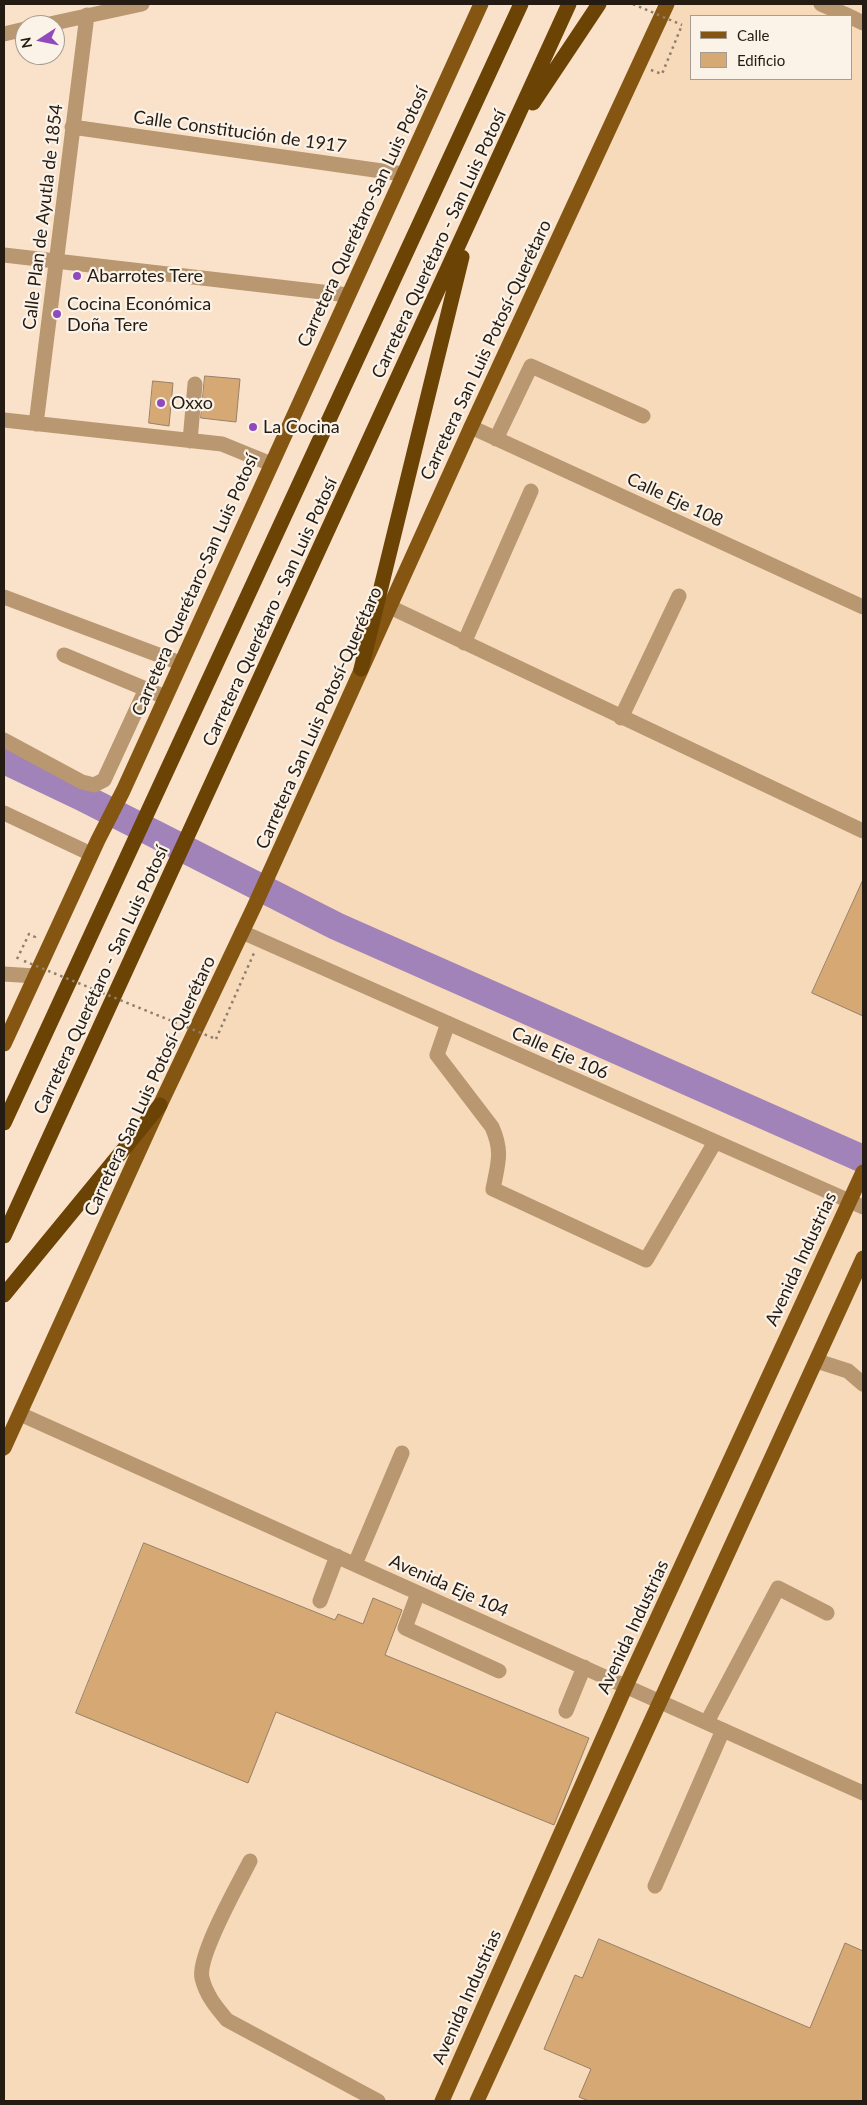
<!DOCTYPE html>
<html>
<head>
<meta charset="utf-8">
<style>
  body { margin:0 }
  #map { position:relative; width:867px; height:2105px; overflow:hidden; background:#f9e2c9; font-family:Lato,sans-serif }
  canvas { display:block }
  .frame { position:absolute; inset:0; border:5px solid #241c13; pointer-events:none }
  .legend { position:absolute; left:690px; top:15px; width:162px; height:65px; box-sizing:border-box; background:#fbf2e8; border:1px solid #a59c93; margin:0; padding:6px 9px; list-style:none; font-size:15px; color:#241c13 }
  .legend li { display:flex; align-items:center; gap:10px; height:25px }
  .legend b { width:25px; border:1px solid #a59c93 }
  .north { position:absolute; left:15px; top:15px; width:50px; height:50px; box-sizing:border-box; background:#fbf2e8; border:1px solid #a59c93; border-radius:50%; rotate:259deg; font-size:14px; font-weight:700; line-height:20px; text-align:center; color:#241c13 }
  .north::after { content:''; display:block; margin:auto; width:18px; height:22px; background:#914abd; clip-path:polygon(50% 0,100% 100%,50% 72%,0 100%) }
</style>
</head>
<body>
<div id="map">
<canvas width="867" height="2105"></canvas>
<div class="frame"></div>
<ul class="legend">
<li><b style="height:6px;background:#855612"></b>Calle</li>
<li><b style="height:14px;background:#d6a974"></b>Edificio</li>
</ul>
<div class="north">N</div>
</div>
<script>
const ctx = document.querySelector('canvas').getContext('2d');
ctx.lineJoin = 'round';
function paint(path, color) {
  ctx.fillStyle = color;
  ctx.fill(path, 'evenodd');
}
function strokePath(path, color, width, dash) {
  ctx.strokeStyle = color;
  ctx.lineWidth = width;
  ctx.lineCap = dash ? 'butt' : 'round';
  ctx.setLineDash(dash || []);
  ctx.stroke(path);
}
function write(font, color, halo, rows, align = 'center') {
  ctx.font = font + ' Lato,sans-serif';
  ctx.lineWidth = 4.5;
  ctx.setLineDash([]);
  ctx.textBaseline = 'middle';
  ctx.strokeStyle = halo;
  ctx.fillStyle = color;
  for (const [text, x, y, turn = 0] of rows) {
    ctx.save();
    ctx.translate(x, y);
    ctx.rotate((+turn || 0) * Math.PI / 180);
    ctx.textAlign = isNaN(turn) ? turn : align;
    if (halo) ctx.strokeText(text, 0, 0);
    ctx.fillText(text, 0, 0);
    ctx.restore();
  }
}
paint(new Path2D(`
  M 673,4 L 863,4 L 863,2101 L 4,2101 L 4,1443 ZM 691,16 L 851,16 L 851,79 L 691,79 Z`), '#f6daba');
strokePath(new Path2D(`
  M 4,760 L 80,796 L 336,926 L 863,1159`), '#a182b9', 28);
const building = new Path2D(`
  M 205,376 L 240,379 L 236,422 L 201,418 Z
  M 153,381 L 173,383 L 169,426 L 149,423 Z
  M 863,880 L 863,1016 L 812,993 Z
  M 144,1543 L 335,1620 L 338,1614 L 363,1624 L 373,1598 L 402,1610 L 385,1655 L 589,1738 L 554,1825 L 276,1712 L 248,1783 L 76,1713 Z
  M 599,1939 L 810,2028 L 845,1943 L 863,1951 L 863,2101 L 589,2101 L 579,2097 L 591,2069 L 544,2049 L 575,1975 L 582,1978 Z`);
paint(building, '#d6a974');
strokePath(building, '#958068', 1);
strokePath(new Path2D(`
  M 651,70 L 662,74 L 682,25
  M 17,959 L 29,934 L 35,937 L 34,940
  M 216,1039 L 254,953`), '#8d7e6d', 2.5, [2.5, 4]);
strokePath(new Path2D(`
  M 821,4 L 849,16
  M 851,17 L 863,23
  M 45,25 L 142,4
  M 4,34 L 25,29
  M 72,127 L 403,174
  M 4,255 L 348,295
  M 4,420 L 222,444 L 271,464
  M 36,424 L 87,15
  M 471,427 L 863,607
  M 496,439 L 531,366 L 643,416
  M 190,441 L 195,384
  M 4,597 L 180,663
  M 390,607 L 863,831
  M 464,643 L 531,491
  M 64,655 L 165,697
  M 621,718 L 679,596
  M 4,740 L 82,782 L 94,785 L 104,780 L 146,689
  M 4,813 L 91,854
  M 242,932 L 863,1207
  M 4,974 L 35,976
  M 448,1023 L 437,1055 L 492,1127 C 503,1152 498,1163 493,1189 L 646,1260 L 715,1142
  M 817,1361 L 848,1371 L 863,1384
  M 20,1414 L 863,1793
  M 355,1564 L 402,1453
  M 418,1593 L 405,1628 L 499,1671
  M 320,1601 L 337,1556
  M 566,1711 L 584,1667
  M 707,1722 L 778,1588 L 827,1613
  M 250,1861 C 239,1883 197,1956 202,1978 C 206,1995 216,2007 227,2020 L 378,2101
  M 655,1886 L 723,1730`), '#b89771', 15);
strokePath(new Path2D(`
  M 4,1044 L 98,840 L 123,791 L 481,4
  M 4,1448 L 160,1105 L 254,907 L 471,427 L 667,4
  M 442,2101 L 626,1686 L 863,1172
  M 477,2101 L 863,1258`), '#855612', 15);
strokePath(new Path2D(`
  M 533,103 L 599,4
  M 361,669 L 462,257
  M 4,1123 L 521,4
  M 4,1236 L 569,4
  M 4,1295 L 160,1105`), '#6b4305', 15);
strokePath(new Path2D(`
  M 633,4 L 682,25
  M 24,961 L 216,1039`), '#8d7e6d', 2.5, [2.5, 4]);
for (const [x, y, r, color] of [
  [77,276,5,"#914abd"],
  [57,314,5,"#914abd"],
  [161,403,5,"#914abd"],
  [253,427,5,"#914abd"]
]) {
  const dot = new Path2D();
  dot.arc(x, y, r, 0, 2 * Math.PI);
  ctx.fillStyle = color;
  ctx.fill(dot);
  strokePath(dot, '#fbf2e8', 2);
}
write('18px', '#241c13', '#fbf2e8', [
  ["Calle Constitución de 1917",240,132,8],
  ["Calle Plan de Ayutla de 1854",43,217,-83],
  ["Carretera Querétaro-San Luis Potosí",363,217,-65],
  ["Carretera Querétaro - San Luis Potosí",439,244,-65],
  ["Carretera San Luis Potosí-Querétaro",486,350,-65],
  ["Calle Eje 108",675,500,25],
  ["Carretera Querétaro-San Luis Potosí",195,585,-66],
  ["Carretera Querétaro - San Luis Potosí",270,612,-65],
  ["Carretera San Luis Potosí-Querétaro",319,718,-66],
  ["Carretera Querétaro - San Luis Potosí",101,980,-65],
  ["Calle Eje 106",560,1053,24],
  ["Carretera San Luis Potosí-Querétaro",150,1086,-65],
  ["Avenida Industrias",801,1259,-65],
  ["Avenida Eje 104",449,1586,24],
  ["Avenida Industrias",633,1627,-65],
  ["Avenida Industrias",467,1997,-66]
]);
write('18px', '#241c13', '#fbf2e8', [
  ["Abarrotes Tere",87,276],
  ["Cocina Económica",67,304],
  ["Doña Tere",67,325],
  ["Oxxo",171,403],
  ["La Cocina",263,427]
], 'left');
</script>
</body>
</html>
